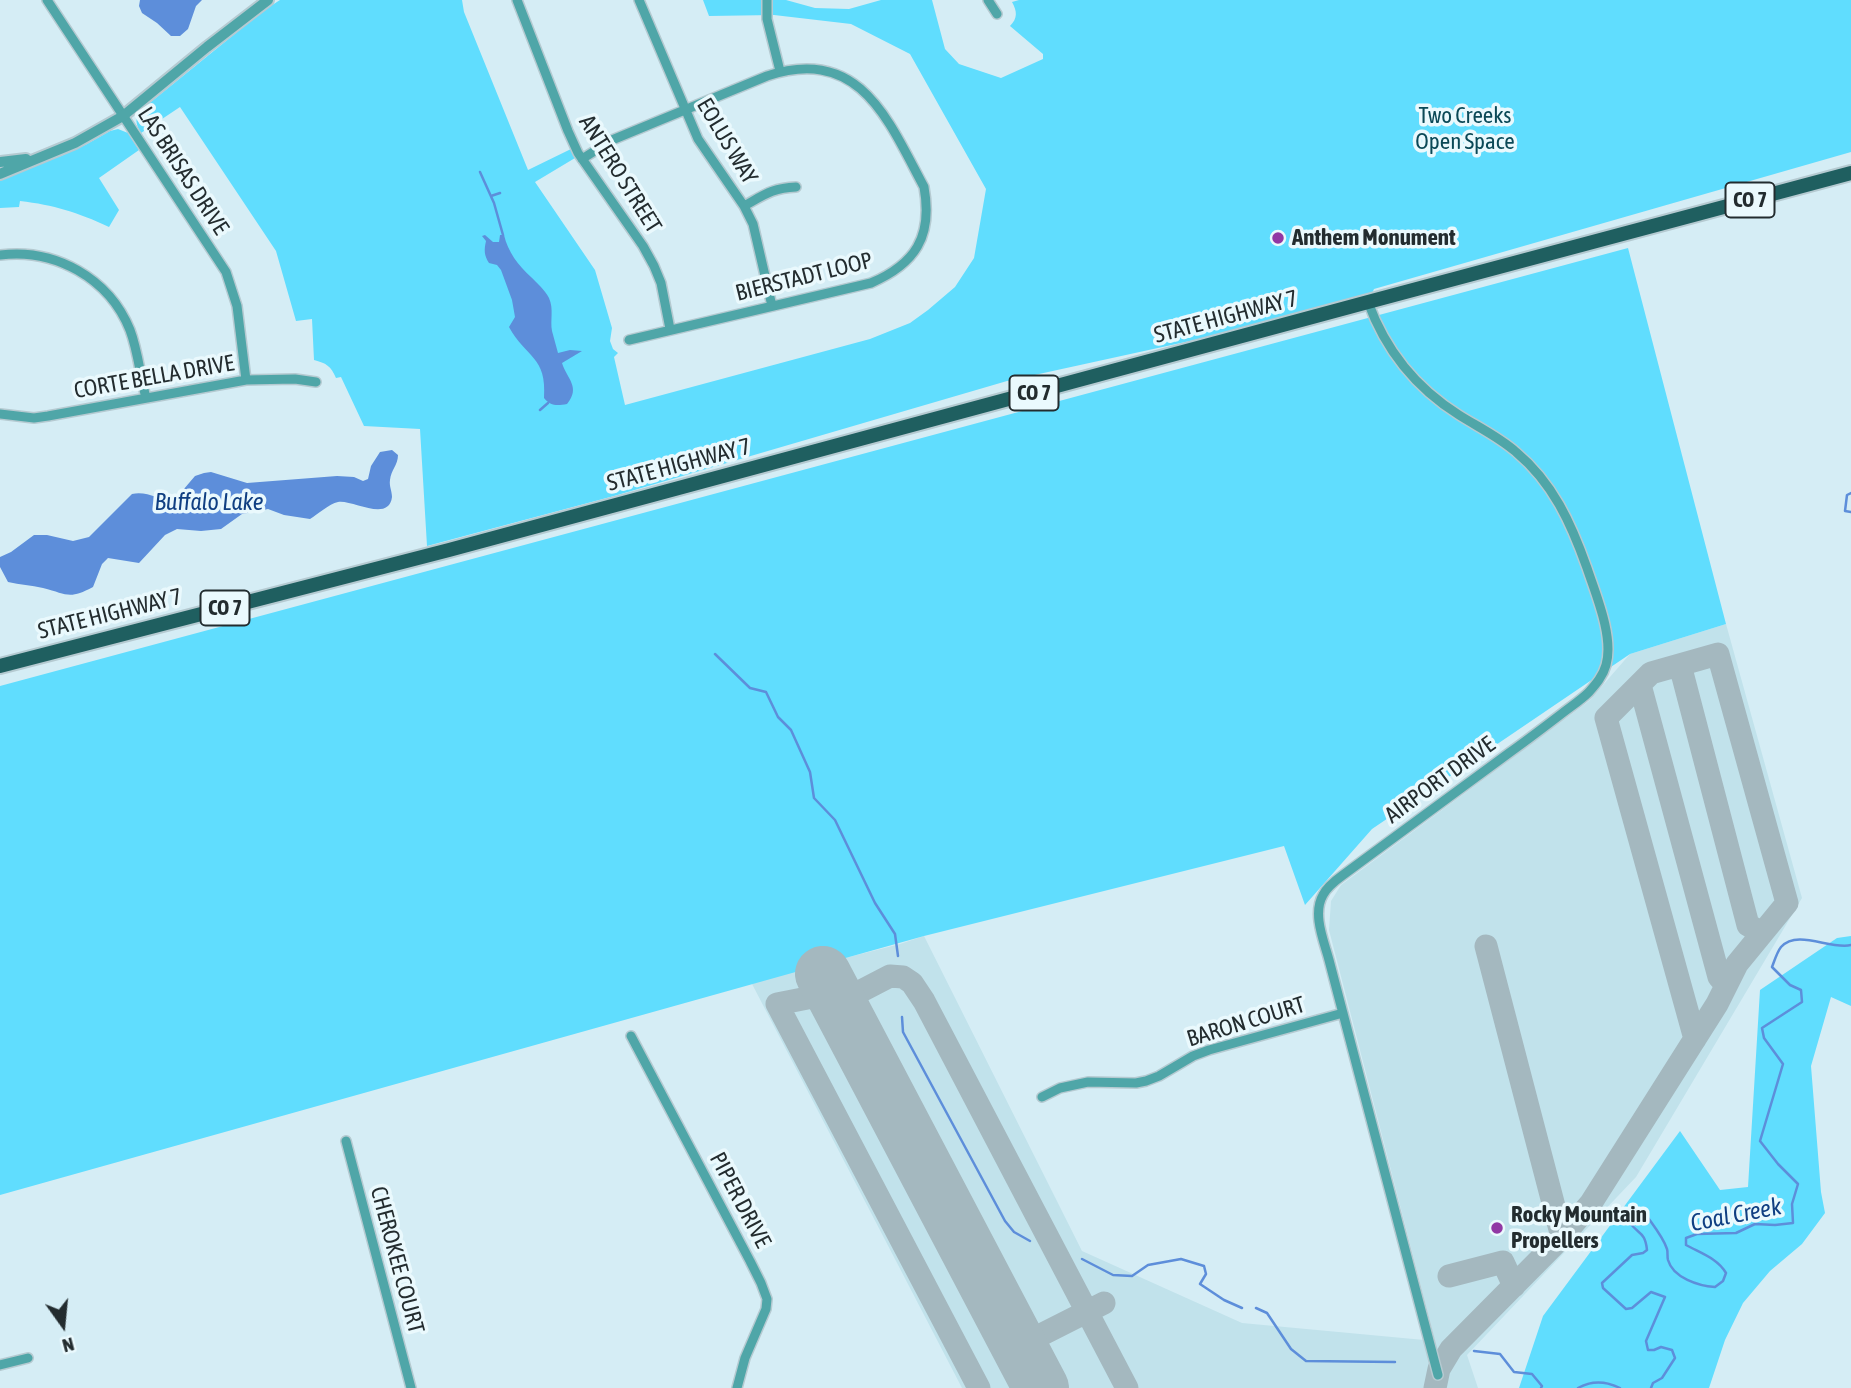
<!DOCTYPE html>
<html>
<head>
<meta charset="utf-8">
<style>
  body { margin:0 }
  #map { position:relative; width:1851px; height:1388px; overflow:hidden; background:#d5edf5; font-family:"Asap Condensed",sans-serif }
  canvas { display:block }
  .north { position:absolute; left:28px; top:1290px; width:70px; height:70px; -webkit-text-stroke:5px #eaf9fd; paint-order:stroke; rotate:165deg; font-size:19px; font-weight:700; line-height:28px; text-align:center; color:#232c2f }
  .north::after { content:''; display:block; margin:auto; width:24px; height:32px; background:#232c2f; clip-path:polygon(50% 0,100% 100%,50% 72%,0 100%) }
</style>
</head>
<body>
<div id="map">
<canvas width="1851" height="1388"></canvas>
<div class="north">N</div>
</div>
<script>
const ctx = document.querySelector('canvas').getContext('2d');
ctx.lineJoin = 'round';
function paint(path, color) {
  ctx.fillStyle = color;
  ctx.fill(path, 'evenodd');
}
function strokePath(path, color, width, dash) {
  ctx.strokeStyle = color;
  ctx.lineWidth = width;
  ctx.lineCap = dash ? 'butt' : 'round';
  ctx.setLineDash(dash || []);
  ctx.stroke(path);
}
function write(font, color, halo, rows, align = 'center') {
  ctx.font = font + ' "Asap Condensed",sans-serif';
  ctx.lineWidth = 7;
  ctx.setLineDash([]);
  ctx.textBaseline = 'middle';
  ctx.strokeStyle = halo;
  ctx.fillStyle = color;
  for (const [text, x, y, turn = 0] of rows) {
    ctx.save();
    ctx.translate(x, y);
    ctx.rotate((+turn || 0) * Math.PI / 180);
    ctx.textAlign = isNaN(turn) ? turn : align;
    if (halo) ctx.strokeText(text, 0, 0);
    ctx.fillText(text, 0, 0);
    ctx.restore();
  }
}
paint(new Path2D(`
  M 1726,624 L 1802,898 L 1636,1177 L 1467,1355 L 1478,1388 L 962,1388 L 751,982 L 900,944 L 924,936 L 1082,1251 L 1242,1323 L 1435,1341 L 1329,930 L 1331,901 L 1341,885 L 1589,701 L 1630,654 Z`), '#c1e2eb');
paint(new Path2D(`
  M 280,0 L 462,0 L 464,12 L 528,170 L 571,149 L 575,158 L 535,182 L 595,270 L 612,328 L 610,341 L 613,349 L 618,353 L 614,357 L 625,405 L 870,339 L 910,323 L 928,310 L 955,287 L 974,258 L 986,189 L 910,54 L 851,24 L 774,15 L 709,16 L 703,0 L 786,0 L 815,8 L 849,9 L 881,0 L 932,0 L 945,49 L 959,64 L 1001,78 L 1043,59 L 1043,54 L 1010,26 C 1018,18 1017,11 1012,2 L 1019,0 L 1851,0 L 1851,152 L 1374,289 L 1368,302 L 1007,381 L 614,496 L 427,546 L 420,429 L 364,426 L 341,377 L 336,378 C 331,366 326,363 314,360 L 312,319 L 296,321 L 276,251 L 180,107 L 141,133 C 136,125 134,118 141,110 L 263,11 Z
  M 118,129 L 128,133 L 139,150 L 99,178 L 119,210 L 109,227 C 77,212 54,205 20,201 L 19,207 L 0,208 L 0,177 L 61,156 L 87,144 L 110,131 Z
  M 1628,248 L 1726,624 L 1630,654 L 1372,829 L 1305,905 L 1284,846 L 924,936 L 0,1195 L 0,686 Z
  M 1851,936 L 1851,1006 L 1831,997 L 1811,1066 L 1821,1192 L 1825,1213 L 1802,1244 L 1770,1271 L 1743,1303 L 1725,1340 L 1709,1388 L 1519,1388 L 1543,1316 L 1680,1131 L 1720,1190 L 1748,1187 L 1760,990 L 1837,938 Z`), '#60ddfe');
paint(new Path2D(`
  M 140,0 L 202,0 L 196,6 L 188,29 L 180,36 L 171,36 L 157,23 L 142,13 L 139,6 Z
  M 485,235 L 493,242 L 499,242 L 500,235 L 504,235 C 508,252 518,265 531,277 C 537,283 545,290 549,298 C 554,309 550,320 552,331 C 554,338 556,346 558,353 L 570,350 L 582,351 L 562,363 C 567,379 581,387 567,404 C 557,406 550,406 544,398 C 547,356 526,358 509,327 L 515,317 L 512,300 L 501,270 L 497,265 L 489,263 C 484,255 484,250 486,241 L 482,236 Z
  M 392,450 L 398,455 C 398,465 391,470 390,480 C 389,486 392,491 392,497 C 389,523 351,499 338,502 C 329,504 318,514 310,519 L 284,515 L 268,509 L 242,514 L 221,529 L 201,531 L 177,529 L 165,535 L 139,563 L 108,558 L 102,564 L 93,587 C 69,600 67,594 43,588 C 31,585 20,585 8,582 L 0,567 L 0,557 L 11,552 L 34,535 L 47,535 L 73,541 L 89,537 L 132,494 C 147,491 159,499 172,503 L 195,476 L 204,473 L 211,472 L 247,483 L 337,476 L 354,477 L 363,481 L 368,479 L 371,466 L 380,452 Z`), '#5d8eda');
strokePath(new Path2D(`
  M 480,172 L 494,203 L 503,235
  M 491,196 L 500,193
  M 540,410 L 548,403
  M 1851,493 L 1847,495 L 1845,511 L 1851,512
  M 715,654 L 750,688 L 766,692 L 778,717 L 791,730 L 810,772 L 814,798 L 835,820 L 875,903 L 895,934 L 898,956
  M 902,1017 L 903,1032 L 1005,1221 L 1014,1232 L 1030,1241
  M 1082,1259 L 1113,1275 L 1132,1276 L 1148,1265 L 1181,1259 L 1204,1266 L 1206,1274 L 1200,1284 L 1224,1300 L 1242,1308
  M 1256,1308 L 1267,1313 L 1291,1349 L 1306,1361 L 1395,1362
  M 1474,1351 L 1500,1354 L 1514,1372 L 1532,1374 L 1542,1386 L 1541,1388
  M 1578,1388 C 1592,1380 1606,1381 1620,1388
  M 1651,1388 L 1653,1383 L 1662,1378 L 1675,1358 L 1672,1350 L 1661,1347 L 1654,1350 L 1648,1350 L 1646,1341 L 1665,1297 L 1651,1292 L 1632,1308 L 1626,1309 L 1603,1288 L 1602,1283 L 1632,1255 L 1643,1253 L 1647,1250 C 1645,1230 1637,1235 1629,1221 L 1634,1216 L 1646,1215 C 1653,1225 1663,1237 1667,1249 C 1668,1252 1667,1256 1668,1260 C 1673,1278 1699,1286 1715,1287 L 1723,1281 L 1726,1273 C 1717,1258 1700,1253 1686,1245 L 1686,1238 L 1697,1234 L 1736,1233 L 1755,1224 L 1775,1225 L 1793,1223 L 1792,1204 L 1798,1184 L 1778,1164 L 1760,1141 L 1783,1064 L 1764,1038 L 1762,1028 L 1802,1002 L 1801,990 L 1790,985 L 1772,967 C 1774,962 1777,952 1781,947 C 1798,929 1830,950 1851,945`), '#5d8eda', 2.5);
strokePath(new Path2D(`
  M 1680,665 L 1748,925 L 1762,933
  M 1640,685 L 1719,977 L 1726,985
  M 1486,946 L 1562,1237
  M 833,993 L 777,1004 L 979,1388
  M 838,1003 L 890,976 L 903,977 L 912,983 L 924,1001 L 1127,1388
  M 1449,1276 L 1503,1262 L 1514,1286
  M 1019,1346 L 1104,1303
  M 1435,1388 L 1439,1369 L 1451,1349 L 1562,1237 L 1591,1203 L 1717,1004 L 1737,964 L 1787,903 L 1718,654 L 1651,673 L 1606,718 L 1695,1039`), '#a4b8bf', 23);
strokePath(new Path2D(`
  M 823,974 L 1041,1388`), '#a4b8bf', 56);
const minor = new Path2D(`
  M 47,0 L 226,272 L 237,306 L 246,380
  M 517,0 L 568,131 L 578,153 L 643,246 L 654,266 L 661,283 L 670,329
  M 639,0 L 698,139 L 744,206 L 753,224 L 772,306
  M 767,0 L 767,19 L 780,71
  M 988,0 L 997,14
  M 582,159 L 612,140 L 767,76 C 860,45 888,120 924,187 C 933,237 915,264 871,283 L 629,340
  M 744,206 C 764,195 772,188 796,187
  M 0,255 C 55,248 109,278 130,330 C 138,351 140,375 146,398
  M 1368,302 C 1385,349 1416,388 1459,415 C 1478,427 1499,437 1516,452 C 1553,483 1571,523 1587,568 C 1596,595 1614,637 1606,665 C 1603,676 1596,684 1589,692 C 1580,701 1570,707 1560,715 C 1543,728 1526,741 1509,753 C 1454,794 1398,834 1343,875 C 1336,880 1327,887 1323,895 C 1312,914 1324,941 1329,960 L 1438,1375
  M 0,414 L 34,418 L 48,416 L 246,380 L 295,379 L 316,382
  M 631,1036 L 750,1261 L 761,1283 L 767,1299 L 766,1309 L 745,1358 L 737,1388
  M 1042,1097 L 1060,1088 L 1088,1082 L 1136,1083 L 1146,1081 L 1159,1076 L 1193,1056 L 1209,1050 L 1343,1013
  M 346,1141 L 411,1388
  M 0,1365 L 28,1358`);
const tertiary = new Path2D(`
  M 0,162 L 26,159
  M 0,174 L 75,143 L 123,116 L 207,47 L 268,0`);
const primary = new Path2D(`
  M 0,666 L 449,550 L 1368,302 L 1851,173`);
strokePath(minor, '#b5cad1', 12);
strokePath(tertiary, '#b5cad1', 14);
strokePath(primary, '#b5cad1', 18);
strokePath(minor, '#4fa6a8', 9);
strokePath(tertiary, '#4fa6a8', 10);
strokePath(primary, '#1f5f60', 14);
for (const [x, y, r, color] of [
  [1278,238,7,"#9138a4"],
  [1497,1228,7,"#9138a4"]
]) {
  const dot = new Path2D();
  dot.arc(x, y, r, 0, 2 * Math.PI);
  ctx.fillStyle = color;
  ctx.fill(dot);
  strokePath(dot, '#eaf9fd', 2.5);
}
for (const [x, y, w] of [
  [1750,200,49],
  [1034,393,49],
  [225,608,49]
]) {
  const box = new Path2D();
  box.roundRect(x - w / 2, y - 17.5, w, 35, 5);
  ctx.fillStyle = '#eaf9fd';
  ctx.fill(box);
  strokePath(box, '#232c2f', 2);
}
write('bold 21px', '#232c2f', null, [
  ["CO 7",1750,200],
  ["CO 7",1034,393],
  ["CO 7",225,608]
]);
write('23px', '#0b4957', '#eaf9fd', [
  ["Two Creeks",1465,116],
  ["Open Space",1465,142]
]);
write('23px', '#232c2f', '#eaf9fd', [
  ["EOLUS WAY",727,141,59],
  ["LAS BRISAS DRIVE",183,171,57],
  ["ANTERO STREET",620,174,58],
  ["BIERSTADT LOOP",804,277,-14],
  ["STATE HIGHWAY 7",1226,317,-15],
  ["CORTE BELLA DRIVE",154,377,-10],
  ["STATE HIGHWAY 7",679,465,-15],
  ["STATE HIGHWAY 7",110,614,-14],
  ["AIRPORT DRIVE",1440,780,-36],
  ["BARON COURT",1246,1022,-17],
  ["PIPER DRIVE",740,1200,62],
  ["CHEROKEE COURT",397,1260,75]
]);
write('bold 23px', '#232c2f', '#eaf9fd', [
  ["Anthem Monument",1292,238],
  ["Rocky Mountain",1511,1215],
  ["Propellers",1511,1241]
], 'left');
write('italic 24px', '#103f82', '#eaf9fd', [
  ["Buffalo Lake",209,502],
  ["Coal Creek",1736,1215,-11]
]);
</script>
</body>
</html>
